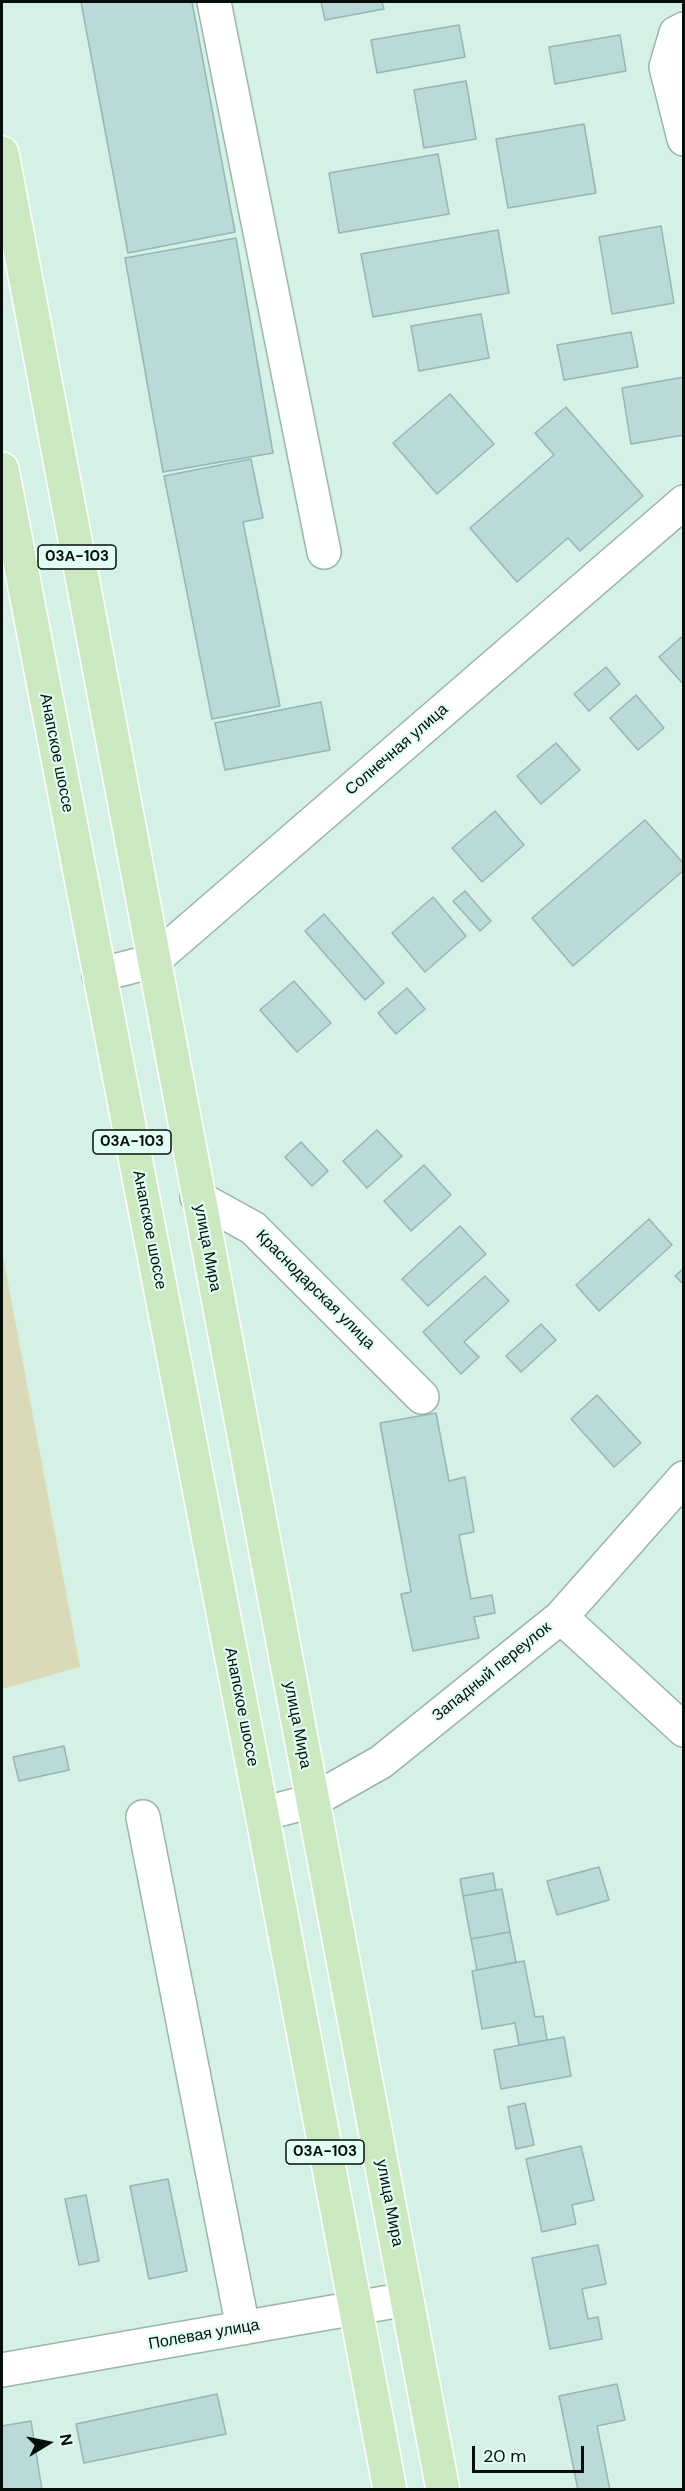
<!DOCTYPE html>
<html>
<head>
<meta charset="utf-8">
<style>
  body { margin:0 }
  #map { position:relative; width:685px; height:2491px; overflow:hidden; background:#d5f0e4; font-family:"DM Sans",sans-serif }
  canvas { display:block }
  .frame { position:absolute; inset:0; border:3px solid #060e0b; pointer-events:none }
  .north { position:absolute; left:18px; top:2413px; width:60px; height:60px; -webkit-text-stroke:4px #e2fdf1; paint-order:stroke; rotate:80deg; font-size:16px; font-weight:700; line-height:24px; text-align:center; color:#060e0b }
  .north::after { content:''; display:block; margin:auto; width:21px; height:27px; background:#060e0b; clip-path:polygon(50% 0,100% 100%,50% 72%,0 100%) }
  .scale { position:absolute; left:472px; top:2446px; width:112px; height:27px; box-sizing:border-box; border:3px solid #060e0b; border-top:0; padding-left:8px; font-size:18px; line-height:21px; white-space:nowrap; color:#060e0b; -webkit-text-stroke:4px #e2fdf1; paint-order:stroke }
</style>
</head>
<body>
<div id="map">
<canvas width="685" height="2491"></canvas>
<div class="frame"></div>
<div class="north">N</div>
<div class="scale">20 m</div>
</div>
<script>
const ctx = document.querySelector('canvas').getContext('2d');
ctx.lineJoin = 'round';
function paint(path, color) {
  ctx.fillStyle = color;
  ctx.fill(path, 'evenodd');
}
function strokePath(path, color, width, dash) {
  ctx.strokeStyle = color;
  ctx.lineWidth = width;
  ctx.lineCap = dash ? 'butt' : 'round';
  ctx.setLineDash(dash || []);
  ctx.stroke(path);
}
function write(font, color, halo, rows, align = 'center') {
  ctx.font = font + ' "DM Sans",sans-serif';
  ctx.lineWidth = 4.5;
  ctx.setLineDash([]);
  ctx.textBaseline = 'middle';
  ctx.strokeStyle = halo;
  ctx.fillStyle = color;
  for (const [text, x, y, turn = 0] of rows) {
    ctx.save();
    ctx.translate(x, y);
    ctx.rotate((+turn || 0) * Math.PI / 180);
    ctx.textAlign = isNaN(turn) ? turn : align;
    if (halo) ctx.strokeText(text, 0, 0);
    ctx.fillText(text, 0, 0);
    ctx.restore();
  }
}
paint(new Path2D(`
  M 2,1251 L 80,1667 L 2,1689 Z`), '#dad9b8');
const building = new Path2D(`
  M 81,2 L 192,2 L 235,232 L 128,253 Z
  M 321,2 L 382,2 L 384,9 L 325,20 Z
  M 459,25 L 465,57 L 377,73 L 371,40 Z
  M 620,35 L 626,71 L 555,84 L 549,47 Z
  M 466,81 L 476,139 L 424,148 L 414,90 Z
  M 584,124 L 596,193 L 508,208 L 496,139 Z
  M 438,154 L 449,214 L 339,233 L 329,173 Z
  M 661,226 L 674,303 L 612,314 L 599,237 Z
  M 498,230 L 509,293 L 373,317 L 361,254 Z
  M 236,238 L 273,453 L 163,472 L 125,258 Z
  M 481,314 L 489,358 L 419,371 L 411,326 Z
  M 631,332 L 638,367 L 564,380 L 557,345 Z
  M 684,377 L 684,435 L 631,444 L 622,388 Z
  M 450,394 L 494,444 L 437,494 L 393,443 Z
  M 566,407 L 643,496 L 580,551 L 568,538 L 517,582 L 470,528 L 554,455 L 535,433 Z
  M 251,459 L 263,518 L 243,522 L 280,706 L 212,719 L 164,476 Z
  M 684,635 L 684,685 L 659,657 Z
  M 606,667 L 620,684 L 589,711 L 574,694 Z
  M 636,695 L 664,728 L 638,750 L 610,718 Z
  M 321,702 L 330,750 L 225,770 L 215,723 Z
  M 556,743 L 580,770 L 541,804 L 517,776 Z
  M 495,811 L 524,845 L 482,882 L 452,848 Z
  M 645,820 L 684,864 L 684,870 L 573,966 L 532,918 Z
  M 465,891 L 491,921 L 480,931 L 453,901 Z
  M 433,897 L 466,936 L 425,972 L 392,933 Z
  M 324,914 L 384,983 L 365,1000 L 305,931 Z
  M 294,981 L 331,1023 L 297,1052 L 260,1010 Z
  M 407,988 L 425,1009 L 396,1034 L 378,1013 Z
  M 377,1130 L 402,1156 L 367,1188 L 343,1161 Z
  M 301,1142 L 328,1171 L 312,1186 L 285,1157 Z
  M 424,1165 L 451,1195 L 411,1231 L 384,1201 Z
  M 649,1219 L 672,1245 L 599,1311 L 576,1285 Z
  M 460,1226 L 486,1254 L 428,1306 L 402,1279 Z
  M 684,1268 L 684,1285 L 675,1276 Z
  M 485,1276 L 509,1301 L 464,1342 L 479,1357 L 461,1374 L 423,1332 Z
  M 541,1324 L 556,1340 L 521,1372 L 506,1356 Z
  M 597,1395 L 641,1443 L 614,1467 L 571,1419 Z
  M 436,1413 L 449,1481 L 465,1477 L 474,1532 L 459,1535 L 471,1599 L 492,1595 L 495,1613 L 474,1617 L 479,1638 L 413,1651 L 401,1594 L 411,1592 L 380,1423 Z
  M 64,1746 L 69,1770 L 19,1781 L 13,1757 Z
  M 599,1867 L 609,1900 L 557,1915 L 547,1881 Z
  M 493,1873 L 496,1890 L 463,1896 L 460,1879 Z
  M 502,1889 L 510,1932 L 471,1939 L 463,1896 Z
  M 510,1932 L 516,1962 L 477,1970 L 471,1939 Z
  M 524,1961 L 535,2017 L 543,2016 L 547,2040 L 519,2045 L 515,2023 L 482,2029 L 472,1971 Z
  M 564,2037 L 571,2076 L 501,2089 L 494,2050 Z
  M 525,2103 L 534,2145 L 516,2149 L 508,2107 Z
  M 581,2146 L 594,2200 L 572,2205 L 576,2224 L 542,2232 L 526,2159 Z
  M 168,2179 L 187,2271 L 149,2279 L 130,2186 Z
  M 86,2195 L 99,2261 L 79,2265 L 65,2199 Z
  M 598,2245 L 606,2284 L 582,2289 L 588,2319 L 598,2317 L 602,2339 L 550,2349 L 532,2258 Z
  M 617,2384 L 625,2420 L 597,2426 L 610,2490 L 578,2490 L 559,2396 Z
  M 217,2394 L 226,2434 L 84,2463 L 76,2424 Z
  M 31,2421 L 42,2490 L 2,2490 L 2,2426 Z`);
paint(building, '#bad9d9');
strokePath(building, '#96b5b5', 1.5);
const minor = new Path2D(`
  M 214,2 L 324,552
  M 684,29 L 676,33 L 666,67 L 684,139
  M 99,975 L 153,961 L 684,502
  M 197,1197 L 253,1228 L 422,1397
  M 561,1617 L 684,1730
  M 262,1814 L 312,1801 L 381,1762 L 561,1617 L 684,1478
  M 143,1817 L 243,2328
  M 2,2370 L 407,2299`);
const major = new Path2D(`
  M 2,153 L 443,2490
  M 2,469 L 262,1814 L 390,2490`);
strokePath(minor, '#9ab4a8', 36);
strokePath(major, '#fff', 36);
strokePath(minor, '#fff', 33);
strokePath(major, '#cce8c0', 33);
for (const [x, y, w] of [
  [77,557,78],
  [132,1142,78],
  [325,2152,78]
]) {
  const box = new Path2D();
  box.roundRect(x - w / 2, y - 12, w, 24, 4.5);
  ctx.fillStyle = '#e2fdf1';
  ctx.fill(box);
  strokePath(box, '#060e0b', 1.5);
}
write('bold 15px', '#060e0b', null, [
  ["03А-103",77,557],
  ["03А-103",132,1142],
  ["03А-103",325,2152]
]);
write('16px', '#060e0b', '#e2fdf1', [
  ["Солнечная улица",397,750,-41],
  ["Анапское шоссе",56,753,79],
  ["Анапское шоссе",149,1230,79],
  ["улица Мира",207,1248,79],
  ["Краснодарская улица",315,1290,45],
  ["Западный переулок",492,1672,-39],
  ["Анапское шоссе",241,1707,79],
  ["улица Мира",297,1725,79],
  ["улица Мира",389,2203,79],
  ["Полевая улица",204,2335,-10]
]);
</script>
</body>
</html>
